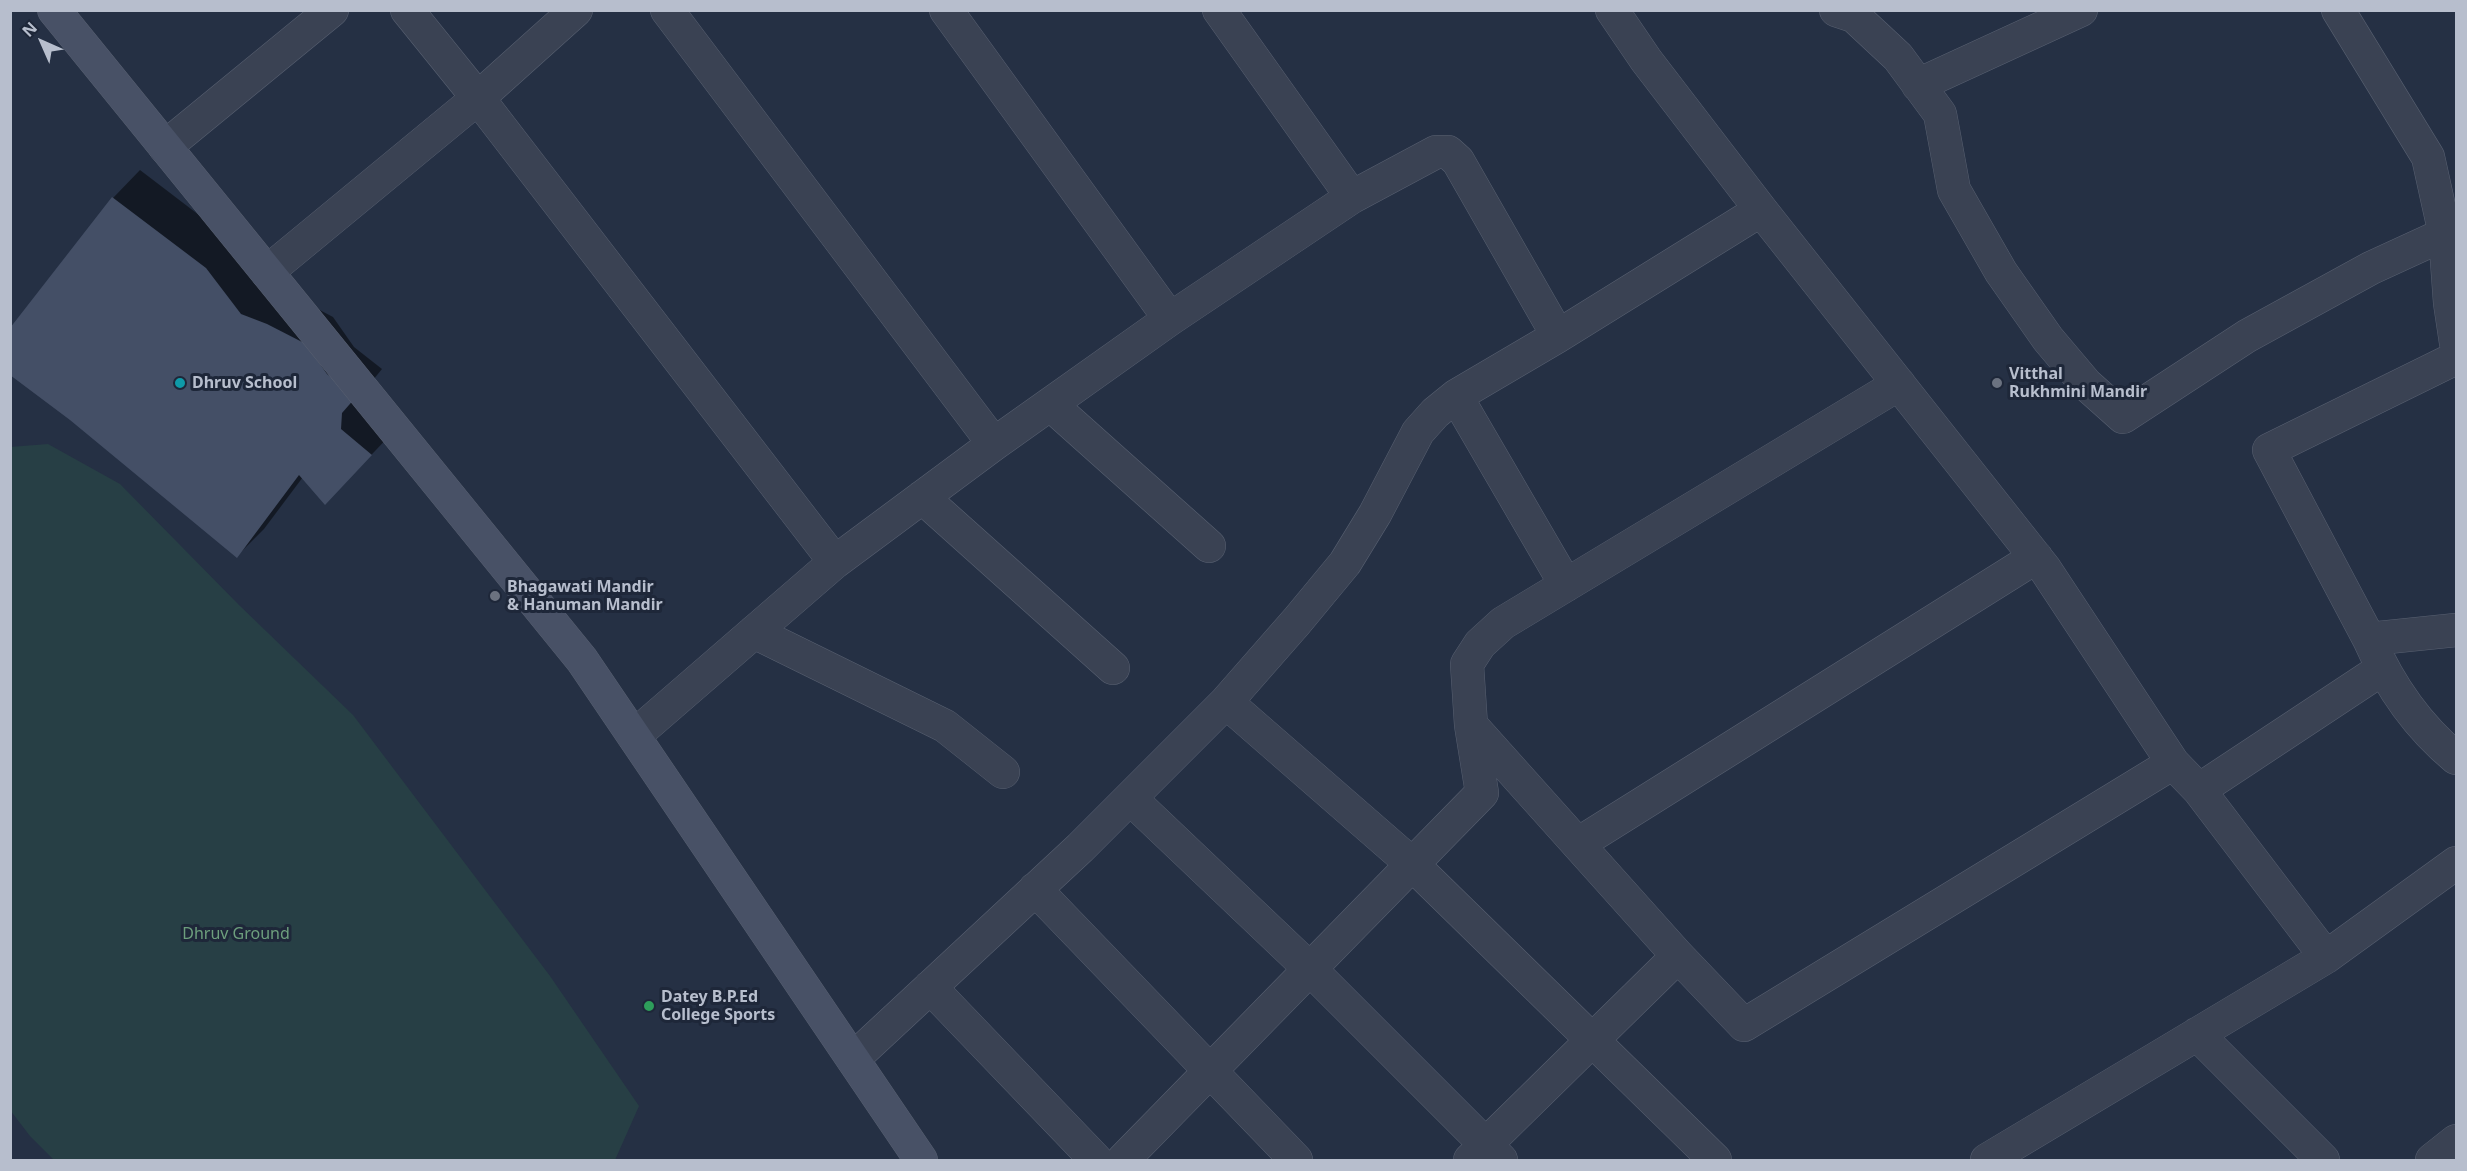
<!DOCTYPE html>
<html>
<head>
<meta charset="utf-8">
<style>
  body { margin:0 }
  #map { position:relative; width:2467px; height:1171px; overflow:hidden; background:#253044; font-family:"Noto Sans",sans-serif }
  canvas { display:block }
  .frame { position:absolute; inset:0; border:12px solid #b7becd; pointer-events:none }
  .north { position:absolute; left:12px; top:12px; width:60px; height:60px; -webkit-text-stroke:4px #1e2739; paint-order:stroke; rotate:315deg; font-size:16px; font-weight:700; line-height:24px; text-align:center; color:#b7becd }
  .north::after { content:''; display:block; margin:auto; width:21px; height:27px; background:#b7becd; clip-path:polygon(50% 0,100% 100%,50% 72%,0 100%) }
</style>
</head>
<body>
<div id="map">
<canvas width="2467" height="1171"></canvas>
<div class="frame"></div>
<div class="north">N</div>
</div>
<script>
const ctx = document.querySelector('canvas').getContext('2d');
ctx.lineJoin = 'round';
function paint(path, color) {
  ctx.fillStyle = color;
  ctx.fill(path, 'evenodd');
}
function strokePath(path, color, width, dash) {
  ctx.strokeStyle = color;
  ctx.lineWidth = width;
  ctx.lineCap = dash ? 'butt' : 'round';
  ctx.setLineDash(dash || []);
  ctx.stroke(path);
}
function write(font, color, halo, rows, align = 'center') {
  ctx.font = font + ' "Noto Sans",sans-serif';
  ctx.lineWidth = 6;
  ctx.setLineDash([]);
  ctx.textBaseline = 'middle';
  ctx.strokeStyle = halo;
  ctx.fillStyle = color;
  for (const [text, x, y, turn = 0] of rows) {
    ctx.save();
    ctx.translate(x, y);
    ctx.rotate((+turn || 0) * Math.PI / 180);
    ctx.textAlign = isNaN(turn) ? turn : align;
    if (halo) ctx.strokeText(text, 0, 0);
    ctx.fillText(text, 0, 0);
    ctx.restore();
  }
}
paint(new Path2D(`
  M 48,444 L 120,484 L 239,605 L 353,715 L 550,976 L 639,1106 L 615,1160 L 54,1160 L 30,1136 L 10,1110 L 10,447 Z`), '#273f45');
paint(new Path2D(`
  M 140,170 L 233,241 L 295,297 L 333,317 L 354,347 L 382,369 L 369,385 L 398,427 L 352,475 L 303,477 L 264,529 L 237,556 L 71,419 L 113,198 Z`), '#0007');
paint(new Path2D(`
  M 112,197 L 206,268 L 241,314 L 267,324 L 306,344 L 327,374 L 356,397 L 342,413 L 341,429 L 372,455 L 325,505 L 299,475 L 237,558 L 70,420 L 10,375 L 10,328 Z`), '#444f66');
const street = new Path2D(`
  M 407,10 L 478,98 L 835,562
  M 667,10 L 994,444
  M 946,10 L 1170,319
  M 1219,10 L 1352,197
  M 1612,10 L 1646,60 L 1761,210 L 2045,569 L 2173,763 L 2199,790 L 2326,957
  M 1836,10 L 1854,16 L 1898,57 L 1940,114 L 1954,190 L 2001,272 L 2048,339 L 2086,384 L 2123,417 L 2247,336 L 2371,268 L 2445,234
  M 2338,10 L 2428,157 L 2445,234 L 2450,303 L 2456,343
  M 1918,85 L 2081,10
  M 165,147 L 332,10
  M 267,272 L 478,98 L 576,10
  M 2456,358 L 2269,450 L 2369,639 C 2389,685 2417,726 2456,758
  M 1456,396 L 1566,585
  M 1050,404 L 1209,546
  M 922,497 L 1113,668
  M 754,632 L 945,726 L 1003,772
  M 2369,639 L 2456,630
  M 1226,702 L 1412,864 L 1715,1160
  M 1471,725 L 1678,956 L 1744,1025 L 2173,763
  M 634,736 L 835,562 L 994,444 L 1170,319 L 1352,197 L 1436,152 L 1448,152 L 1458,161 L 1558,336
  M 2199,790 L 2382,669
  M 1130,798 L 1310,969 L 1501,1160
  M 1578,844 L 2036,557
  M 1035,889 L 1296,1160
  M 930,987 L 1096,1160
  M 2197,1034 L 2323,1160
  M 853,1059 L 1080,848 L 1226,702 L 1297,621 L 1345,563 L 1375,514 L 1418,432 L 1435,413 L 1456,396 L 1558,336 L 1761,210
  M 1123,1160 L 1482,793 L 1471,725 L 1467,664 L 1480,644 L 1503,623 L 1899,384
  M 1470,1160 L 1678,956
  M 1987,1160 L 2326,957 L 2456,863
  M 2432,1160 L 2456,1141`);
const secondary = new Path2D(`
  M 54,10 L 582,660 L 921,1160`);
strokePath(street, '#586071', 34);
strokePath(secondary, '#586071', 34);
strokePath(street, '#3a4253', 33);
strokePath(secondary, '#485166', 33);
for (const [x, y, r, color] of [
  [180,383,6,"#0f9aa8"],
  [1997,383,6,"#6b7280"],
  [495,596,6,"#6b7280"],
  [649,1006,6,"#2e9e5b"]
]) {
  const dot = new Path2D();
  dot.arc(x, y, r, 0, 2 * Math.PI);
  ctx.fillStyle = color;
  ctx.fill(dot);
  strokePath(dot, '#1e2739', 2);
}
write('bold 16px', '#b7becd', '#1e2739', [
  ["Vitthal",2009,374],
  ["Rukhmini Mandir",2009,392],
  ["Dhruv School",192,383],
  ["Bhagawati Mandir",507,587],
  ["& Hanuman Mandir",507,605],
  ["Datey B.P.Ed",661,997],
  ["College Sports",661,1015]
], 'left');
write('16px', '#6d9f7d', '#1e2739', [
  ["Dhruv Ground",236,934]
]);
</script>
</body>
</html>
